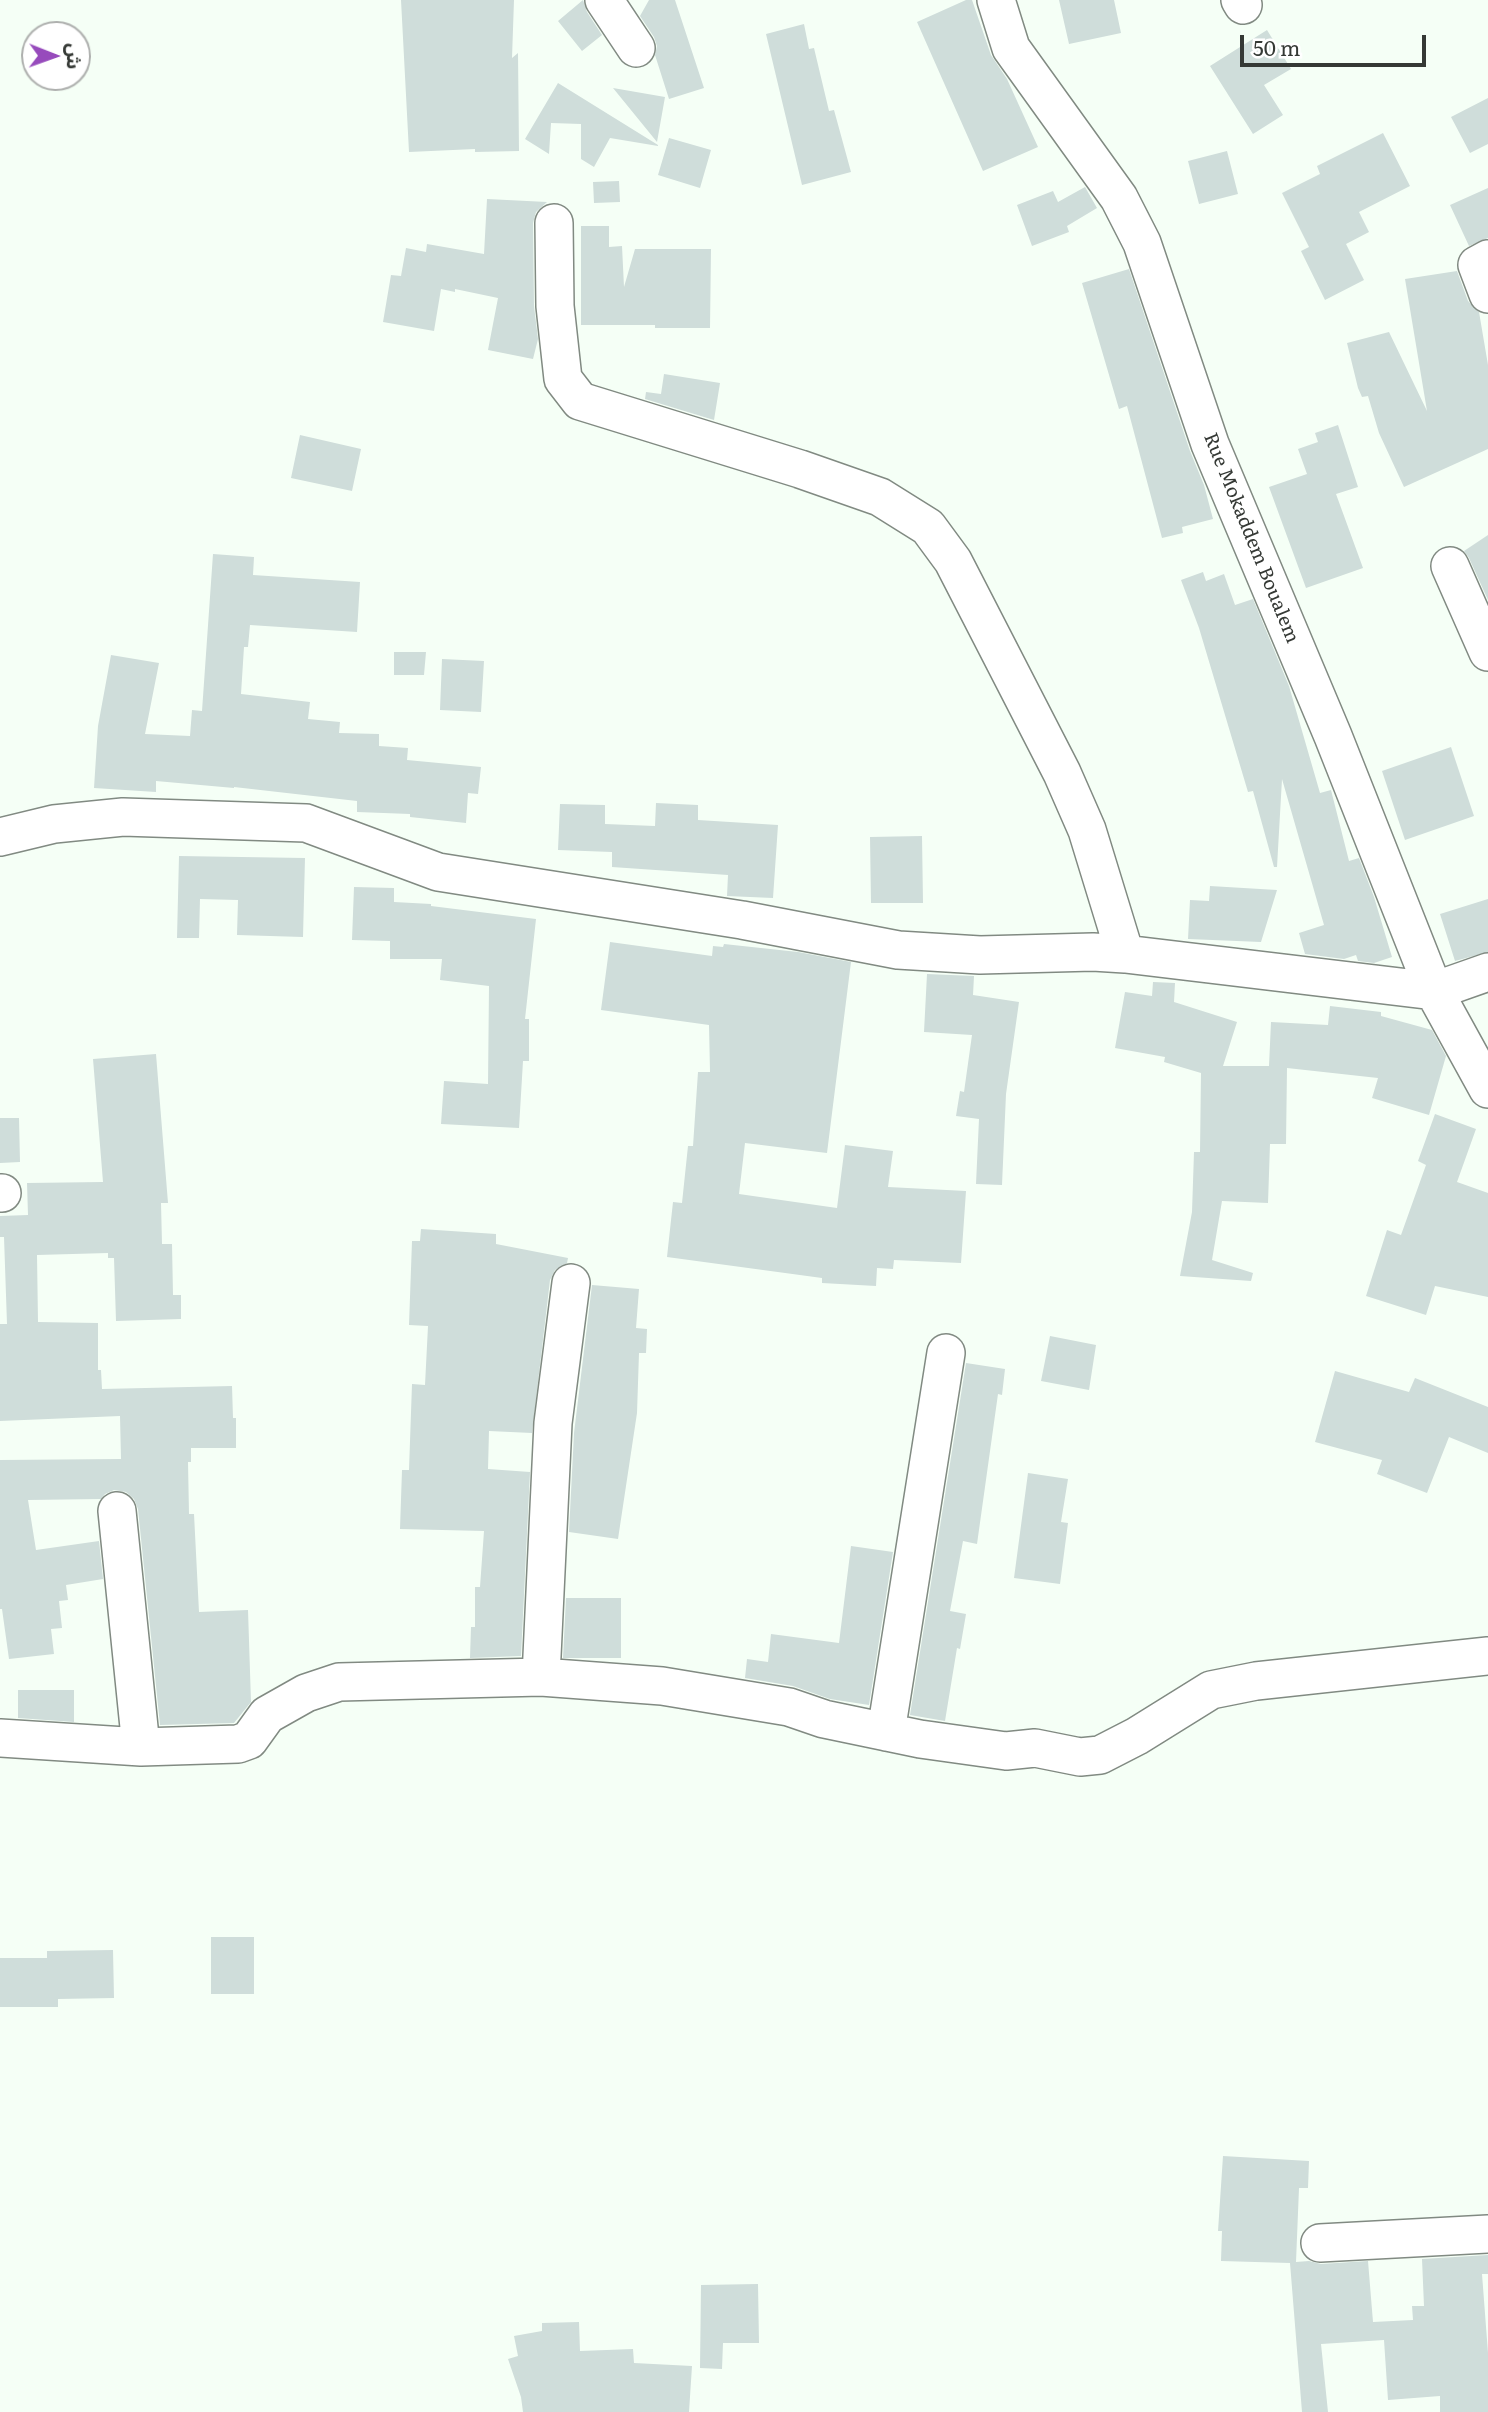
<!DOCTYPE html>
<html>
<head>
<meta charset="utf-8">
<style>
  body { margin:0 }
  #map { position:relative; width:1488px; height:2412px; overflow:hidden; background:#f5fff6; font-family:Literata,"Noto Sans Arabic",serif }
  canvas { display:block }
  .north { position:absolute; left:21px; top:21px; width:70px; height:70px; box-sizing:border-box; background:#fff; border:2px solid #aeb0ae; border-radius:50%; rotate:91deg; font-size:19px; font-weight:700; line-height:28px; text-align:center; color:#353935 }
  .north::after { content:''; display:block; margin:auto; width:24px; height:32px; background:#974bbc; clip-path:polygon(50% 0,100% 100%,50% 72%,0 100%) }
  .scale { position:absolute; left:1240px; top:35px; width:186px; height:32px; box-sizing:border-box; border:4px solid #353935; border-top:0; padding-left:9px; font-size:21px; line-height:24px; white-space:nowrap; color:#353935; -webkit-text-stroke:5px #fff; paint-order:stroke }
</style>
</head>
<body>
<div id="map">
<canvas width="1488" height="2412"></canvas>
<div class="north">ش</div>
<div class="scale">50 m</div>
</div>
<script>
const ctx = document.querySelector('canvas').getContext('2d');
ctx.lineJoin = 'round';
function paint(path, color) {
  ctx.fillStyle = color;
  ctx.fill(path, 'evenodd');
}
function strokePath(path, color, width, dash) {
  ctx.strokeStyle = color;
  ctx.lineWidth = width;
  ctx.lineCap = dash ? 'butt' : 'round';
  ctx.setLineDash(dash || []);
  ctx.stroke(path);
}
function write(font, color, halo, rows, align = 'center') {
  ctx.font = font + ' Literata,serif';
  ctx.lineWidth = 6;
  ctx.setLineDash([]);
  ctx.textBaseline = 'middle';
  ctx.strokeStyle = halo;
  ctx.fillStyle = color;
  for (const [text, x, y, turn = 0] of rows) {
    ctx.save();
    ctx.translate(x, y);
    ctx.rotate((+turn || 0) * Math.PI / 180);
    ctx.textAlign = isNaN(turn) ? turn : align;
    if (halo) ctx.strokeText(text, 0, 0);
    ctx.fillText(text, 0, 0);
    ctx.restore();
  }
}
paint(new Path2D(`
  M 401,0 L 514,0 L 512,58 L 518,53 L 519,151 L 475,152 L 475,149 L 409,152 Z
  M 583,0 L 587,12 L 602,35 L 582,51 L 558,21 Z
  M 649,0 L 675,0 L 704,88 L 669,99 L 655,55 L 657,46 L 654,37 L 640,16 Z
  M 966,0 L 972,0 L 991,55 L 1007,79 L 1038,147 L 983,171 L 917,22 Z
  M 1059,0 L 1114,0 L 1121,33 L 1069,44 Z
  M 804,24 L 809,49 L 814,48 L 829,111 L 834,110 L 851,172 L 802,185 L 766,34 Z
  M 1267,30 L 1291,69 L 1264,85 L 1283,115 L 1253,134 L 1210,66 Z
  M 558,83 L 658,145 L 658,146 L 610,138 L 594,167 L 581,159 L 581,124 L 551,123 L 549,154 L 525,139 Z
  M 613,88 L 665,97 L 657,142 Z
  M 1488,98 L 1488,144 L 1470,153 L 1451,117 Z
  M 1383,133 L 1410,186 L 1359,212 L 1369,232 L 1346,244 L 1364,280 L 1325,300 L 1301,251 L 1309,247 L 1282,193 L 1320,174 L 1317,166 Z
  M 669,138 L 711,150 L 700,188 L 658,175 Z
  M 1227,151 L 1238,194 L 1199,204 L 1188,161 Z
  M 619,181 L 620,202 L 594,203 L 593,182 Z
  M 1085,187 L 1097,208 L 1067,226 L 1069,232 L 1032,246 L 1017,205 L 1053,191 L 1058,202 Z
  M 1488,188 L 1488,238 L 1469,246 L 1450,205 Z
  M 487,199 L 547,202 L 536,212 L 533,223 L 534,306 L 538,339 L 533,359 L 488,350 L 498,298 L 455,289 L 455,292 L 441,289 L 434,331 L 383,322 L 391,275 L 401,276 L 406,248 L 426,252 L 427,244 L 484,254 Z
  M 581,226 L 609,226 L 609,247 L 622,246 L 624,287 L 635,249 L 711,249 L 710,328 L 655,328 L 655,325 L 581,325 Z
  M 1129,269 L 1190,451 L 1204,485 L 1213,519 L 1182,527 L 1183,533 L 1162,538 L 1127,406 L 1119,409 L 1082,283 Z
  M 1457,271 L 1468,301 L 1479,312 L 1488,365 L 1488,449 L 1404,487 L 1379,433 L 1368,396 L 1362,397 L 1358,388 L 1347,343 L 1389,332 L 1427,411 L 1405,279 Z
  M 664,374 L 720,383 L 714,420 L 645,399 L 646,392 L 661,394 Z
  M 1338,425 L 1358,487 L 1336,494 L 1363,568 L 1306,588 L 1269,487 L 1307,474 L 1298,449 L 1318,442 L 1315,433 Z
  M 300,435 L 361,449 L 352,491 L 291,478 Z
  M 1488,535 L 1488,600 L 1469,558 L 1464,551 Z
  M 213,554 L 254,557 L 253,575 L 360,582 L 357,632 L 250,625 L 248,647 L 244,647 L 241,694 L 310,702 L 308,719 L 340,722 L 339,733 L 379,734 L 379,746 L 408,748 L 407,760 L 481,767 L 478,794 L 468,793 L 466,823 L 410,817 L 410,814 L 357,812 L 357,801 L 234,787 L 234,788 L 156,781 L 156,792 L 94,788 L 98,726 L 111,655 L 159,663 L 145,734 L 190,736 L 192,710 L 202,711 Z
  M 1203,572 L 1206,581 L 1224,574 L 1235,605 L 1253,599 L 1289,686 L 1320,793 L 1331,790 L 1349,861 L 1359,858 L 1374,897 L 1392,957 L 1374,963 L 1358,961 L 1356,955 L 1344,959 L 1305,954 L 1299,933 L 1324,925 L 1282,779 L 1277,867 L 1274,867 L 1253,791 L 1248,792 L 1199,628 L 1181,580 Z
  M 394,652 L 426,652 L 424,675 L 394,675 Z
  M 442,659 L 484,661 L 481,712 L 440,710 Z
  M 1451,747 L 1474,816 L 1405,840 L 1382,771 Z
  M 656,803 L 698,805 L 698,820 L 778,825 L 773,898 L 727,896 L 728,875 L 612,867 L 612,852 L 558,850 L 560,804 L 605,805 L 605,824 L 655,826 Z
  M 922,836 L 923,903 L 871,903 L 870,837 Z
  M 179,856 L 305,858 L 303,937 L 237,935 L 238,900 L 200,899 L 199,938 L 177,938 Z
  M 1210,886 L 1277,890 L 1261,942 L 1188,939 L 1190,900 L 1209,901 Z
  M 354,887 L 394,888 L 394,902 L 431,904 L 431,906 L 536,919 L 525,1019 L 529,1019 L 529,1061 L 523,1061 L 519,1128 L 441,1124 L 444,1081 L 488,1084 L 489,986 L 440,980 L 442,959 L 390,959 L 390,941 L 352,940 Z
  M 1488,899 L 1488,952 L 1455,961 L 1440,914 Z
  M 610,942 L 712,956 L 713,946 L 723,947 L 724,944 L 798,952 L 851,962 L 827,1153 L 745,1143 L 739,1194 L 837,1208 L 845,1145 L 893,1151 L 888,1187 L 966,1191 L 961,1263 L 894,1260 L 893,1269 L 877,1268 L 876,1286 L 822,1283 L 822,1278 L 667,1257 L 673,1202 L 682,1203 L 688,1146 L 693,1146 L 698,1072 L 710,1072 L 709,1025 L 601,1010 Z
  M 927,974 L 974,976 L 973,995 L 1019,1002 L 1006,1094 L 1002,1185 L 976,1184 L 979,1119 L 956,1116 L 960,1091 L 964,1092 L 972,1035 L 924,1032 Z
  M 1153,982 L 1175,983 L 1174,1002 L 1237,1022 L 1223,1066 L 1269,1066 L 1271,1022 L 1328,1025 L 1330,1006 L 1381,1012 L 1381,1016 L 1432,1030 L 1446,1056 L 1429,1115 L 1372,1098 L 1378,1078 L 1287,1068 L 1286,1144 L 1270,1144 L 1268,1203 L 1222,1201 L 1212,1260 L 1253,1273 L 1251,1281 L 1180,1276 L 1192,1212 L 1194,1152 L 1200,1152 L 1201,1073 L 1164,1062 L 1165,1057 L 1115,1048 L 1125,992 L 1152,996 Z
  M 156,1054 L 168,1203 L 161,1203 L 162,1244 L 172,1244 L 173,1295 L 181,1295 L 181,1319 L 116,1321 L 114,1258 L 108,1258 L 108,1253 L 37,1255 L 38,1322 L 98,1323 L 98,1370 L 101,1370 L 102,1389 L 232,1386 L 233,1418 L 236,1418 L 236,1448 L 191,1448 L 191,1462 L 188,1462 L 189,1514 L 194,1514 L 199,1612 L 248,1610 L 251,1702 L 234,1723 L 160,1725 L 138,1509 L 134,1499 L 126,1492 L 114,1490 L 105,1494 L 101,1499 L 28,1500 L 36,1550 L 99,1541 L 103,1579 L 66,1585 L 68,1600 L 59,1601 L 62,1628 L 51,1629 L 54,1654 L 9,1659 L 2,1609 L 0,1609 L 0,1460 L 121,1459 L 120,1416 L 0,1421 L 0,1324 L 7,1324 L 4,1237 L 0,1237 L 0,1216 L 28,1215 L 27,1183 L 103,1182 L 93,1059 Z
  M 1435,1114 L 1476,1129 L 1457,1182 L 1488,1193 L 1488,1297 L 1435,1286 L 1426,1315 L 1366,1296 L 1387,1230 L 1401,1235 L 1426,1165 L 1418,1161 Z
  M 0,1118 L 19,1118 L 20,1162 L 0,1163 Z
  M 421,1229 L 496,1234 L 496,1244 L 568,1258 L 567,1263 L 555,1270 L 550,1280 L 532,1433 L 489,1431 L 488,1469 L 530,1472 L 521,1656 L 470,1658 L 471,1627 L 475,1627 L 475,1587 L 480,1587 L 484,1531 L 400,1529 L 402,1470 L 409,1470 L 412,1384 L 425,1385 L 428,1326 L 409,1325 L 412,1241 L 420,1241 Z
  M 592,1285 L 639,1289 L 636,1328 L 647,1329 L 646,1353 L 639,1353 L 637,1413 L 618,1539 L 569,1532 L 574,1433 Z
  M 1050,1336 L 1096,1345 L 1089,1390 L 1041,1381 Z
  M 966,1363 L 1005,1369 L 1002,1395 L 998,1394 L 977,1544 L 963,1541 L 950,1611 L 966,1614 L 960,1649 L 957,1648 L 945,1721 L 910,1715 Z
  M 1335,1371 L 1409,1392 L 1415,1378 L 1488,1407 L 1488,1453 L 1449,1437 L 1427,1493 L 1377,1474 L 1382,1460 L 1315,1442 Z
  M 1028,1473 L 1068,1479 L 1061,1522 L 1068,1523 L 1060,1584 L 1014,1578 Z
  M 851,1546 L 893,1552 L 869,1705 L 830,1699 L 793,1686 L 745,1678 L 747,1659 L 768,1662 L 771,1634 L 839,1643 Z
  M 566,1598 L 621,1598 L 621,1658 L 563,1658 Z
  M 18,1690 L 74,1690 L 74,1722 L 18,1718 Z
  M 211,1937 L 254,1937 L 254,1994 L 211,1994 Z
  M 113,1950 L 114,1998 L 58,1999 L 58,2007 L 0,2007 L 0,1958 L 47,1958 L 47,1951 Z
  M 1223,2156 L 1309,2161 L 1308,2188 L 1299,2188 L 1296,2262 L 1309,2261 L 1321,2264 L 1368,2261 L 1373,2322 L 1413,2320 L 1412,2306 L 1424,2306 L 1422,2259 L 1488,2255 L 1488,2274 L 1482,2274 L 1488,2353 L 1488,2412 L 1440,2412 L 1440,2396 L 1388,2400 L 1384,2340 L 1321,2344 L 1328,2412 L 1302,2412 L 1290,2263 L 1221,2261 L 1222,2231 L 1218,2231 Z
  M 758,2284 L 759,2343 L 723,2343 L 722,2369 L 700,2368 L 701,2285 Z
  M 579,2322 L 580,2351 L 633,2349 L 634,2363 L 692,2366 L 689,2412 L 523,2412 L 521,2397 L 508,2359 L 518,2356 L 514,2336 L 542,2331 L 542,2323 Z`), '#cfddda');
const minor = new Path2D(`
  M 604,0 L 636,48
  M 996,0 L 1011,48 L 1119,198 L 1142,243 L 1210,444 L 1333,736 L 1434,991 L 1488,1089
  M 1240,0 L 1243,5
  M 554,223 L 555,306 L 563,379 L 580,401 L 800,469 L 880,497 L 928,527 L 953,561 L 1062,773 L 1087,830 L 1125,954
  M 1488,259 L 1477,265 L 1488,294
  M 1450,566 L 1488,652
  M 0,837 L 54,824 L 123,817 L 306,823 L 438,872 L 742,920 L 898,950 L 980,955 L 1093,952 L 1125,954 L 1434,991 L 1488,972
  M 0,1193 L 2,1193
  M 117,1511 L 141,1747
  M 541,1677 L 553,1423 L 571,1283
  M 886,1732 L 946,1353
  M 0,1738 L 141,1747 L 238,1744 L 249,1740 L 267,1715 L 306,1693 L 339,1682 L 541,1677 L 662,1686 L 789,1707 L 824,1719 L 920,1739 L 1006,1751 L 1035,1748 L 1080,1757 L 1100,1755 L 1137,1736 L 1211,1690 L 1256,1681 L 1488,1656
  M 1320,2243 L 1488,2234`);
strokePath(minor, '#818a82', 40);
strokePath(minor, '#fff', 37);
write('19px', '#353935', '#fff', [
  ["Rue Mokaddem Boualem",1251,538,68]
]);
</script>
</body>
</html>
